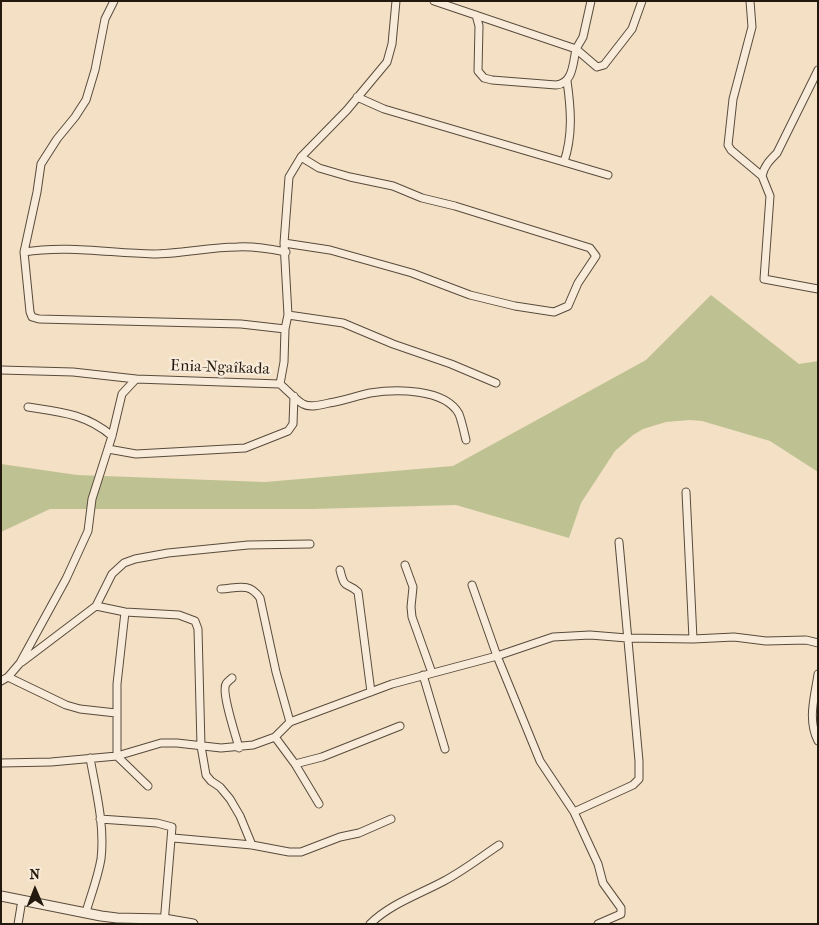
<!DOCTYPE html>
<html>
<head>
<meta charset="utf-8">
<style>
  body { margin:0 }
  #map { position:relative; width:819px; height:925px; overflow:hidden; background:#f4e0c4; font-family:"IM FELL French Canon",serif }
  canvas { display:block }
  .frame { position:absolute; inset:0; border:2px solid #24190f; pointer-events:none }
  .north { position:absolute; left:10px; top:865px; width:50px; height:50px; -webkit-text-stroke:4px #f8ebd9; paint-order:stroke; rotate:359deg; font-size:14px; font-weight:700; line-height:20px; text-align:center; color:#24190f }
  .north::after { content:''; display:block; margin:auto; width:18px; height:22px; background:#24190f; clip-path:polygon(50% 0,100% 100%,50% 72%,0 100%) }
</style>
</head>
<body>
<div id="map">
<canvas width="819" height="925"></canvas>
<div class="frame"></div>
<div class="north">N</div>
</div>
<script>
const ctx = document.querySelector('canvas').getContext('2d');
ctx.lineJoin = 'round';
function paint(path, color) {
  ctx.fillStyle = color;
  ctx.fill(path, 'evenodd');
}
function strokePath(path, color, width, dash) {
  ctx.strokeStyle = color;
  ctx.lineWidth = width;
  ctx.lineCap = dash ? 'butt' : 'round';
  ctx.setLineDash(dash || []);
  ctx.stroke(path);
}
function write(font, color, halo, rows, align = 'center') {
  ctx.font = font + ' "IM FELL French Canon",serif';
  ctx.lineWidth = 4.5;
  ctx.setLineDash([]);
  ctx.textBaseline = 'middle';
  ctx.strokeStyle = halo;
  ctx.fillStyle = color;
  for (const [text, x, y, turn = 0] of rows) {
    ctx.save();
    ctx.translate(x, y);
    ctx.rotate((+turn || 0) * Math.PI / 180);
    ctx.textAlign = isNaN(turn) ? turn : align;
    if (halo) ctx.strokeText(text, 0, 0);
    ctx.fillText(text, 0, 0);
    ctx.restore();
  }
}
paint(new Path2D(`
  M 711,295 L 799,364 L 818,361 L 818,472 L 770,441 L 702,421 L 690,420 L 666,422 L 643,429 L 633,435 L 615,451 L 581,503 L 569,538 L 456,505 L 312,509 L 50,509 L 1,532 L 1,464 L 77,475 L 265,482 L 453,466 L 646,360 Z`), '#bec292');
const minor = new Path2D(`
  M 114,1 L 105,19 L 95,70 L 86,100 L 75,117 L 57,139 L 41,164 L 37,192 L 24,252 L 30,312 L 32,317 L 39,319 L 241,324 L 285,329
  M 434,1 L 576,49 L 583,37 L 591,1
  M 750,1 L 752,27 L 733,99 L 728,145 L 731,150 L 762,176 L 770,196 L 764,279 L 818,289
  M 476,15 L 479,26 L 478,71 L 484,78 L 492,80 L 556,85 C 573,84 573,63 576,49 L 597,67 L 604,65 L 632,29 L 642,1
  M 357,97 L 384,109 L 608,175
  M 564,162 C 573,135 571,109 567,81
  M 762,176 C 764,166 770,160 777,153 L 818,70
  M 284,243 L 330,250 L 412,273 L 470,295 L 515,306 L 554,312 L 568,306 L 578,283 L 596,256 L 590,248 L 455,206 L 422,198 L 393,186 L 350,177 L 319,168 L 301,157
  M 24,252 C 66,245 110,253 153,254 C 181,254 209,247 237,247 C 254,246 270,249 286,252
  M 288,315 L 343,323 L 393,344 L 451,364 L 496,383
  M 1,370 L 73,372 L 136,379
  M 280,384 C 286,389 297,401 303,404 C 310,408 321,405 329,403 C 343,401 356,396 370,393 C 395,389 445,388 459,414 C 462,422 464,432 466,440
  M 28,407 C 61,412 86,414 112,436
  M 108,449 L 136,454 L 245,448 L 288,431 L 293,424 L 294,396
  M 686,492 L 693,639
  M 405,565 L 413,587 L 411,607 L 412,617 L 432,673
  M 340,570 C 345,591 346,581 358,592 L 371,692
  M 472,585 L 497,656 L 540,761 L 574,812 L 598,864 L 603,883 L 621,908 L 621,914 L 598,924
  M 221,589 C 238,588 249,582 260,598 L 276,672 L 290,722
  M 96,606 L 125,612 L 179,615 L 195,621 L 198,629 L 201,746 L 206,775 L 211,781 L 220,787 L 230,799 L 240,816 L 252,845
  M 125,612 L 117,684 L 117,756 L 148,786
  M 22,662 L 96,606 L 112,574 L 124,563 L 135,559 L 168,553 L 248,545 L 310,544
  M 818,674 C 815,696 807,719 818,741
  M 423,675 L 445,749
  M 8,677 L 66,705 L 80,709 L 116,713
  M 232,678 C 230,680 228,681 226,684 C 221,692 236,736 239,748
  M 1,681 L 8,677 L 20,663 L 66,579 L 88,531 L 92,499 L 112,436 L 122,394 L 136,379 L 280,384 L 284,362 L 285,329 L 288,315 L 284,243 L 289,177 L 301,157 L 347,110 L 387,62 L 392,44 L 396,1
  M 275,737 L 295,764 L 319,804
  M 1,763 L 51,762 L 117,756 L 161,743 L 177,743 L 221,748 L 253,745 L 275,737 L 290,722 L 392,684 L 497,656 L 553,637 L 590,635 L 627,638 L 693,639 L 734,637 L 766,641 L 806,640 L 818,643
  M 295,764 L 322,757 L 400,726
  M 574,812 L 633,785 L 639,779 L 639,761 L 619,542
  M 100,819 L 157,823 L 172,827 L 164,924
  M 173,838 L 252,845 L 289,852 L 301,852 L 340,837 L 359,833 L 391,819
  M 86,912 C 91,895 98,877 101,859 C 105,826 96,791 90,758
  M 18,924 L 22,900
  M 370,924 C 390,904 420,894 444,881 C 463,871 481,857 499,845`);
const tertiary = new Path2D(`
  M 1,896 L 101,916 L 117,918 L 164,919 L 193,924`);
strokePath(minor, '#584b3c', 9);
strokePath(tertiary, '#584b3c', 11);
strokePath(minor, '#f8ebd9', 7);
strokePath(tertiary, '#f8ebd9', 9);
write('16px', '#24190f', '#f8ebd9', [
  ["Enia-Ngaîkada",220,368,2]
]);
</script>
</body>
</html>
